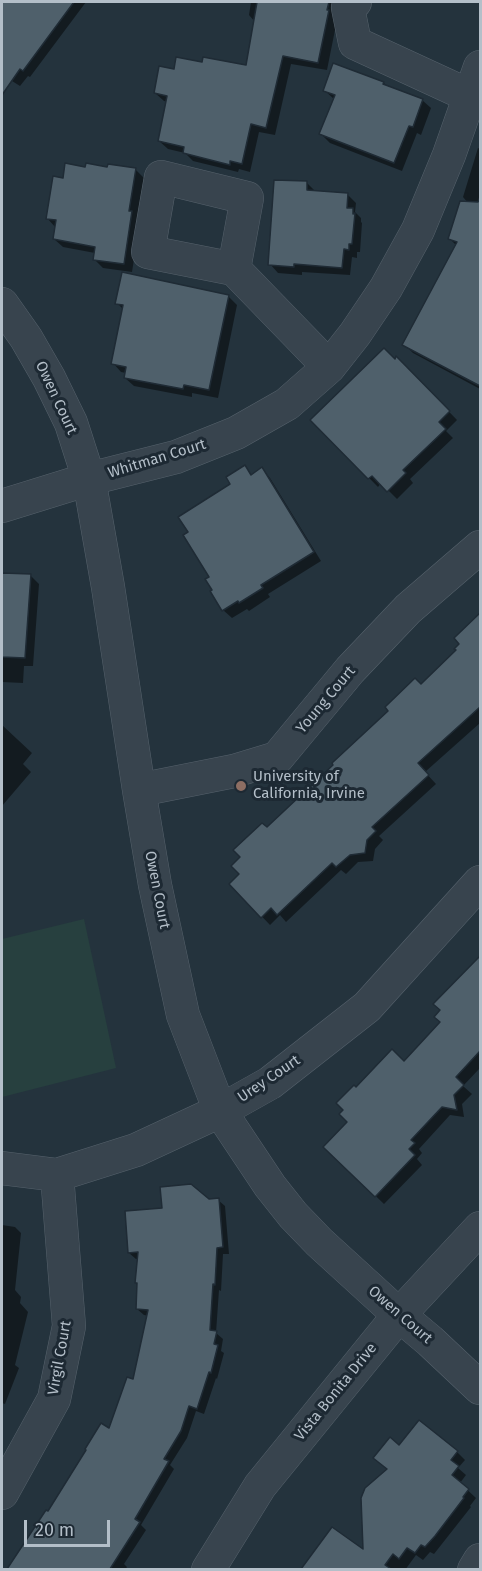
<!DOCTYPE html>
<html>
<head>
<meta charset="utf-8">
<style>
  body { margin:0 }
  #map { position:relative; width:482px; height:1571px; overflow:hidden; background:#24333d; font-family:"Fira Sans",sans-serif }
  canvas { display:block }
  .frame { position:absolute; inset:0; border:3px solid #b4bfc9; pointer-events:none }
  .scale { position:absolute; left:24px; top:1520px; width:86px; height:27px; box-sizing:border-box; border:3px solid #b4bfc9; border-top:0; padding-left:8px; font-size:18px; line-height:21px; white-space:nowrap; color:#b4bfc9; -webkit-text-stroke:4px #1d2933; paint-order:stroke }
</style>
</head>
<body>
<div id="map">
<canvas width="482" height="1571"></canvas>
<div class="frame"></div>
<div class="scale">20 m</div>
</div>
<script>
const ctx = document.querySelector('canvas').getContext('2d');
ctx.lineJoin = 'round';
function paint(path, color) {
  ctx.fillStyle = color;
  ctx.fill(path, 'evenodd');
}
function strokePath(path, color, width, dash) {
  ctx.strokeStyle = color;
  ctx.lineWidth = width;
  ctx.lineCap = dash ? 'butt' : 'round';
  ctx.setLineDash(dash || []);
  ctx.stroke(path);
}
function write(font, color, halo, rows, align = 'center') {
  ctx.font = font + ' "Fira Sans",sans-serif';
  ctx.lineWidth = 6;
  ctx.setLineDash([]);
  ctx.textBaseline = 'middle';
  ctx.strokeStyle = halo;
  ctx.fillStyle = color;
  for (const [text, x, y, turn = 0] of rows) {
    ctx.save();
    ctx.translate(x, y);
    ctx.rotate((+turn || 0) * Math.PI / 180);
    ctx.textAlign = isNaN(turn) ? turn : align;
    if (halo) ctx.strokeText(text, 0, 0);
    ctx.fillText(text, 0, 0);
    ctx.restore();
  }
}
paint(new Path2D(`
  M 84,919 L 116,1068 L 2,1097 L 2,939 Z`), '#27403f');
paint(new Path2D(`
  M 2,2 L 86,2 L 30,77 L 28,76 L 20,86 L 12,81 L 2,96 Z
  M 251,2 L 339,2 L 337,20 L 327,70 L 291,64 L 275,135 L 259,132 L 250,172 L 239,169 L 238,172 L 193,161 L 185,153 L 168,149 L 159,141 L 168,102 L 164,101 L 155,93 L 175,71 L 204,64 L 248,67 L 255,22 L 249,15 Z
  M 384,83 L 388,88 L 422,100 L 431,108 L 421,135 L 417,133 L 402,171 L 330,143 L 321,134 L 335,100 L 324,90 Z
  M 478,148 L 480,149 L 480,389 L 413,353 L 404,344 L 457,246 L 450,239 L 468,203 L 463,197 Z
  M 86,168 L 135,169 L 144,178 L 137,219 L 140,221 L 132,272 L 103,268 L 94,259 L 95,253 L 63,247 L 54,239 L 56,228 L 47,218 L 64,180 Z
  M 307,183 L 315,191 L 347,194 L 356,203 L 355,212 L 361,218 L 361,222 L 362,223 L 360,252 L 357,252 L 357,258 L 352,257 L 350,275 L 302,272 L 302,275 L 278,273 L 270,264 Z
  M 228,296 L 237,305 L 218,398 L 192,393 L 192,397 L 134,386 L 125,378 L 126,373 L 121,372 L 113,363 L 124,310 L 117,303 Z
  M 397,358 L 457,420 L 446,431 L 453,438 L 410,479 L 413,483 L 397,499 L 381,483 L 378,487 L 312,420 L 395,361 Z
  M 245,467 L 252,475 L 262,469 L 270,478 L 321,561 L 268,594 L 270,597 L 249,611 L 247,609 L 232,618 L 223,610 L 214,590 L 211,578 L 232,485 Z
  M 2,574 L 30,575 L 39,584 L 33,666 L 24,666 L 23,683 L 2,682 Z
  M 480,615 L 480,723 L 425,772 L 436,784 L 379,836 L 383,840 L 375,849 L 373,861 L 358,862 L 346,874 L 341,870 L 286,922 L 280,915 L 270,925 L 231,884 L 241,874 L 267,829 L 458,650 L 461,644 L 456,638 Z
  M 2,725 L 32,753 L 23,764 L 31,772 L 2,806 Z
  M 480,957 L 480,1068 L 463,1086 L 472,1094 L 462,1104 L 464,1117 L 450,1115 L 419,1149 L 422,1153 L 417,1159 L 422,1165 L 384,1204 L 325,1147 L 349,1122 L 356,1089 L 404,1063 L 442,1023 L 441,1010 L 435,1004 Z
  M 218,1200 L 225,1206 L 229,1254 L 223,1254 L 221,1291 L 219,1290 L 216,1333 L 223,1339 L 221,1351 L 224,1353 L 217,1379 L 216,1378 L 204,1414 L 196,1411 L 187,1438 L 170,1465 L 174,1469 L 141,1525 L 146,1530 L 124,1564 L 127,1567 L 125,1570 L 10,1570 L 46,1512 L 48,1513 L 110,1431 L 134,1381 L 149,1316 L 144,1315 L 137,1309 L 139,1259 L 136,1259 L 129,1253 L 164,1209 Z
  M 2,1225 L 15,1227 L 21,1233 L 15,1290 L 21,1297 L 20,1303 L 28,1312 L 15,1365 L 19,1368 L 5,1404 L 2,1403 Z
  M 399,1447 L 457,1452 L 465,1460 L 458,1468 L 466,1475 L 460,1483 L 476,1498 L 470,1506 L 471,1507 L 434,1554 L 430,1552 L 423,1560 L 416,1555 L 405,1570 L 303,1570 L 332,1529 L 364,1552 L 389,1470 Z`), '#0007');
const building = new Path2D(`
  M 2,2 L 74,2 L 23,71 L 20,69 L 2,95 Z
  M 257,2 L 329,2 L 327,10 L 329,10 L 318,63 L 283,56 L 266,128 L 251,124 L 242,164 L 230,161 L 230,165 L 183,153 L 184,147 L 158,141 L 167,96 L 154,93 L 159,66 L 174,69 L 176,57 L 202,62 L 203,57 L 246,65 Z
  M 333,63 L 384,82 L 383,84 L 423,99 L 413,127 L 409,126 L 394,163 L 319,134 L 335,95 L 323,91 Z
  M 65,163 L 85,167 L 86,163 L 107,167 L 108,164 L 136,168 L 129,211 L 132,211 L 124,264 L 93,260 L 95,247 L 53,239 L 56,220 L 46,219 L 53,176 L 63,178 Z
  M 274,180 L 307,181 L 307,190 L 348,193 L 347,208 L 353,208 L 353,214 L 355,213 L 352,244 L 349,244 L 349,250 L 344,249 L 342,268 L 294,264 L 294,267 L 268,265 Z
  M 480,197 L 480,386 L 402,345 L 457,242 L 448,239 L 460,201 L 478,202 Z
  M 122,272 L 229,295 L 209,390 L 184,385 L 183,389 L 124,378 L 126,367 L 111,364 L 123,305 L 115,304 Z
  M 384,348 L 395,359 L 396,356 L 450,411 L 439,422 L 446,429 L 403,470 L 406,473 L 387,492 L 372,476 L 368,479 L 310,420 Z
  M 245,465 L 251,475 L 262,467 L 314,552 L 261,585 L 263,588 L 239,603 L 238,601 L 222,611 L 210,591 L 212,590 L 205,579 L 209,577 L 183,535 L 188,532 L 178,517 L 230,484 L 226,477 Z
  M 2,573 L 31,574 L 25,658 L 2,657 Z
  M 480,613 L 480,707 L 418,763 L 429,775 L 372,827 L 376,831 L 367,840 L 365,853 L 350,855 L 336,867 L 332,863 L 277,915 L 271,908 L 261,918 L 229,884 L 239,874 L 231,866 L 240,857 L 233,850 L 262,823 L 267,827 L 333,765 L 332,763 L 388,711 L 385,707 L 415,678 L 421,684 L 456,650 L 454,649 L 459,644 L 454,638 Z
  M 480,956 L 480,1051 L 456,1077 L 464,1085 L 454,1095 L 457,1110 L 442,1107 L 411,1140 L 415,1143 L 409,1149 L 415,1155 L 375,1197 L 323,1147 L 347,1122 L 339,1114 L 343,1110 L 336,1103 L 354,1085 L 356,1087 L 392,1049 L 404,1061 L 440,1022 L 434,1017 L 440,1010 L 433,1004 Z
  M 191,1184 L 209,1199 L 219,1198 L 223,1247 L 217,1248 L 215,1285 L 213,1284 L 210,1330 L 217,1331 L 214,1344 L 218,1345 L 211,1373 L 209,1372 L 197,1409 L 189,1406 L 181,1431 L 164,1459 L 169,1461 L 135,1519 L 140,1522 L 110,1569 L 7,1569 L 46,1510 L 48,1511 L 86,1450 L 85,1449 L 101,1423 L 109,1428 L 127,1377 L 133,1379 L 148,1310 L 136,1309 L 137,1283 L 135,1283 L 138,1252 L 128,1253 L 125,1211 L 162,1208 L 160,1187 Z
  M 419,1420 L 458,1451 L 451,1460 L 459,1466 L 452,1475 L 469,1489 L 463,1497 L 464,1498 L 435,1536 L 425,1547 L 421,1545 L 415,1553 L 407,1548 L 399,1559 L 393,1554 L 385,1565 L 391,1569 L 301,1569 L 332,1527 L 363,1549 L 361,1498 L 365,1488 L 387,1469 L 373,1458 L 390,1437 L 399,1445 Z`);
paint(building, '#4f606b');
strokePath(building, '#1f2b35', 1.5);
const minor = new Path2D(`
  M 355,2 L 348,8 L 355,43 L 470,96
  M 234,269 L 148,252 L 161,177 L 247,198 L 234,269 L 329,367
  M 2,304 L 26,338 L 49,378 L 71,423 L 89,479 L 108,587 L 139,790 L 155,885 L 183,1015 L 220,1111 L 270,1186 L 293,1215 L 319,1242 L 399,1315 L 430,1341 L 480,1388
  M 2,506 L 89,479 L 176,457 L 236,433 L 287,404 L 329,367 L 355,334 L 386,288 L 418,230 L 449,155 L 480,67
  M 139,790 L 234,771 L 277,758 L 350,670 L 408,609 L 480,547
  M 2,1168 L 57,1175 L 136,1150 L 220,1111 L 270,1083 L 367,1007 L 480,882
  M 2,1493 L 54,1399 L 69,1326 L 57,1175
  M 208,1570 L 260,1486 L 399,1315 L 480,1228
  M 474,1570 L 480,1560`);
strokePath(minor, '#56626c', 34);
strokePath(minor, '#38444e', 33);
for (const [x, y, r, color] of [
  [241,786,6,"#8d6e63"]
]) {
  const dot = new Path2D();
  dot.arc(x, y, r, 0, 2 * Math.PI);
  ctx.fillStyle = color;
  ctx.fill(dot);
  strokePath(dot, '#1d2933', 2);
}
write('15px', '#b4bfc9', '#1d2933', [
  ["Owen Court",56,398,65],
  ["Whitman Court",157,459,-17],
  ["Young Court",326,700,-50],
  ["Owen Court",157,890,79],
  ["Urey Court",269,1079,-34],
  ["Owen Court",400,1315,41],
  ["Virgil Court",60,1358,-80],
  ["Vista Bonita Drive",336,1392,-51]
]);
write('15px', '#b4bfc9', '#1d2933', [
  ["University of",253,777],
  ["California, Irvine",253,794]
], 'left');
</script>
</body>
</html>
